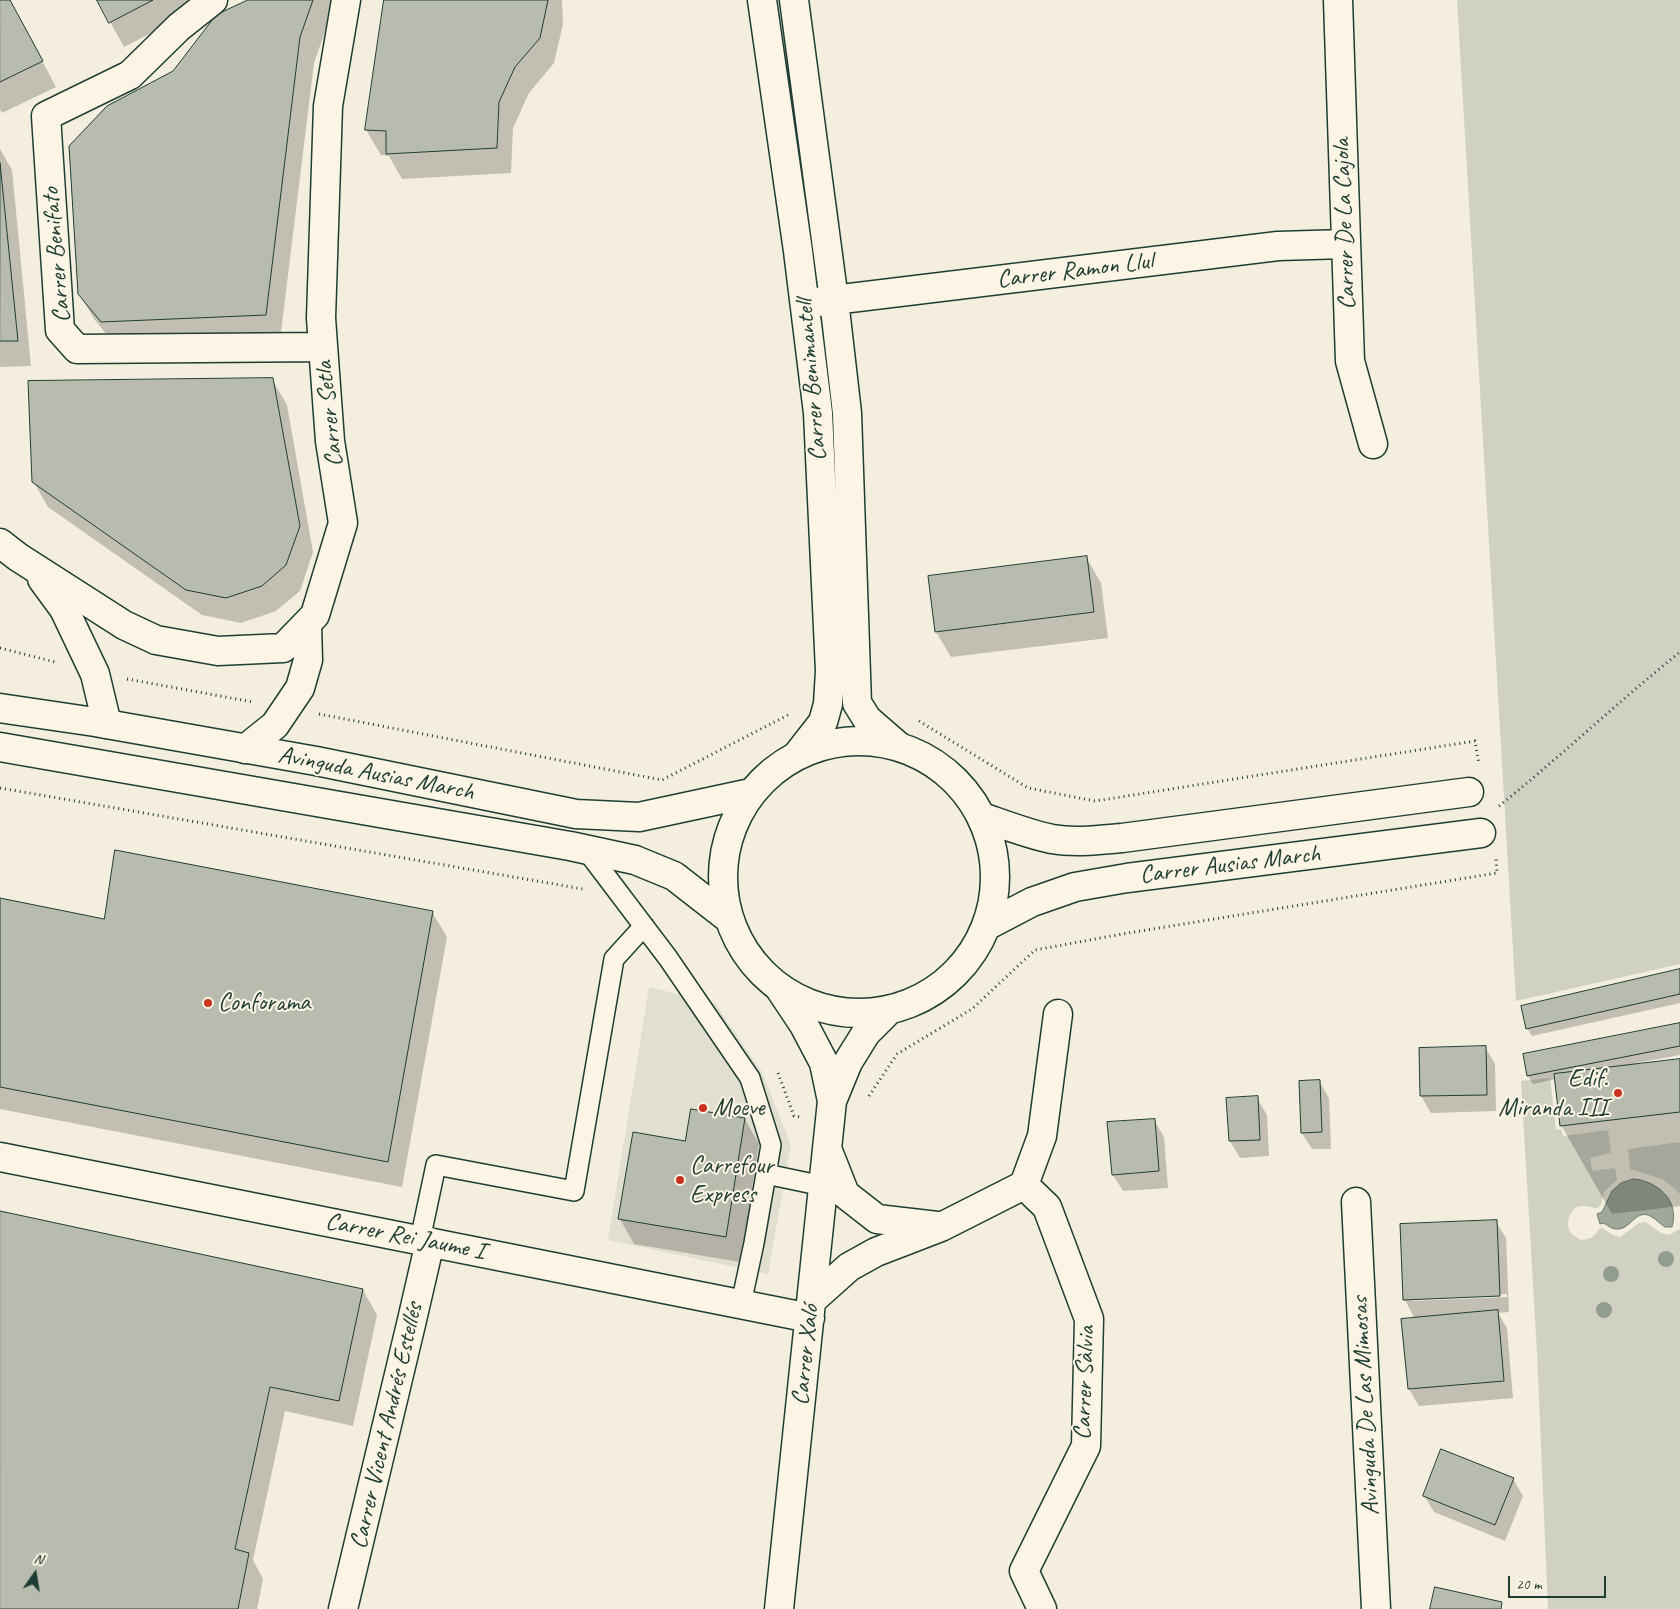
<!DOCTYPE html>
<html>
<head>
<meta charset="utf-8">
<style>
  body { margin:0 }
  #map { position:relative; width:1680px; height:1609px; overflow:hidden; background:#f3eede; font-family:Caveat,sans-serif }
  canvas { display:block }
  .north { position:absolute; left:10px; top:1549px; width:50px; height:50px; -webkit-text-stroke:4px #fcf5e5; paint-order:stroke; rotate:13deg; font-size:14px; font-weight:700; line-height:20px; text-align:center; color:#1f3d34 }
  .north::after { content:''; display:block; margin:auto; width:18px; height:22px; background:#1f3d34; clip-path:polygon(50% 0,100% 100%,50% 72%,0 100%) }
  .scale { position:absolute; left:1508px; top:1576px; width:98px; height:22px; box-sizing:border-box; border:2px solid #1f3d34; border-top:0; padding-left:6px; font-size:15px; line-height:18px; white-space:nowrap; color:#1f3d34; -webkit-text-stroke:4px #fcf5e5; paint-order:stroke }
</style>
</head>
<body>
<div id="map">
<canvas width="1680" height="1609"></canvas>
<div class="north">N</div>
<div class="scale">20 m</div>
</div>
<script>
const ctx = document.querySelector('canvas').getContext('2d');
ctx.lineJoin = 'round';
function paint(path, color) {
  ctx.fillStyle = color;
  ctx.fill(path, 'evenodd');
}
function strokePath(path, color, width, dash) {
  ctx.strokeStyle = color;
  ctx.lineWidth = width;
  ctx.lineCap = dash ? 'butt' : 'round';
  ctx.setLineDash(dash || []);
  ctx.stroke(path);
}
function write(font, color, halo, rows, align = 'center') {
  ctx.font = font + ' Caveat,sans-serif';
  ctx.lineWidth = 4;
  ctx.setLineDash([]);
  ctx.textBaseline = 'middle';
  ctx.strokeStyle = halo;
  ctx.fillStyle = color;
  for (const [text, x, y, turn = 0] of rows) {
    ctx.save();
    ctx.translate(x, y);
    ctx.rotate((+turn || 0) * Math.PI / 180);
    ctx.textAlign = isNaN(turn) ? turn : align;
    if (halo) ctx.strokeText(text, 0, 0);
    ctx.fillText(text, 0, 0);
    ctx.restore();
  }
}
paint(new Path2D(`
  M 649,987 L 715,1003 L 762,1072 L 791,1145 L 768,1274 L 608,1240 Z`), '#e1dfd0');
paint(new Path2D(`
  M 1457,0 L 1680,0 L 1680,964 L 1516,1001 Z
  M 1550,1078 L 1556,1130 L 1561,1129 L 1563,1136 L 1608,1130 L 1611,1153 L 1590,1158 L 1592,1171 L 1615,1168 L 1617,1180 L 1604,1192 L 1601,1204 L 1598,1208 C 1591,1208 1584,1204 1577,1207 C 1569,1211 1565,1225 1571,1233 C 1573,1236 1578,1238 1581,1240 C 1590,1239 1595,1237 1599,1229 L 1602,1228 L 1613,1235 L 1620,1237 L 1639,1223 L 1645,1222 L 1661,1233 L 1669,1235 L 1680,1229 L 1680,1609 L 1548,1609 L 1537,1352 L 1521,1081 Z
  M 1680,1142 L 1680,1194 L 1674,1188 L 1662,1179 L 1630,1169 L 1628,1149 Z`), '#d0d1c2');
const water = new Path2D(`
  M 1634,1179 C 1657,1181 1680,1200 1672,1227 L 1665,1227 C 1660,1224 1657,1220 1652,1217 C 1636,1207 1631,1230 1617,1229 C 1611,1229 1608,1225 1603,1223 L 1600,1224 L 1597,1214 L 1602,1212 L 1612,1191 L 1621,1183 Z`);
paint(water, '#a0a89b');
strokePath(water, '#6c7d72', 1);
paint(new Path2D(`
  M 0,0 L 10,0 L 56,87 L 2,113 L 0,109 Z
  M 98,0 L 216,0 L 124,47 Z
  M 251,0 L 336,0 L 314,63 L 280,340 L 117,347 L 94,319 L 79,293 L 174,72 Z
  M 385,0 L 562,0 L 563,24 L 554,63 L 529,93 L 513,128 L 511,173 L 402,179 L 389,156 L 381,155 L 366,130 Z
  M 0,149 L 12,170 L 31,366 L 0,367 Z
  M 272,379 L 287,405 L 313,552 L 300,591 L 276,611 L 241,623 L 202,615 L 48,507 L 33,481 Z
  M 1086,557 L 1101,583 L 1108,638 L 951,657 L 936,632 Z
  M 0,899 L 105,920 L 432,912 L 447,937 L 402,1187 L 0,1109 Z
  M 1680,971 L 1680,1003 L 1532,1036 L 1527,1028 Z
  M 1680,1024 L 1680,1055 L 1636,1063 L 1636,1065 L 1680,1060 L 1680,1206 L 1612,1214 L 1561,1125 L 1556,1079 L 1533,1084 L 1528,1076 L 1524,1055 Z
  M 1485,1047 L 1495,1064 L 1496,1111 L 1431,1113 L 1421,1096 Z
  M 1319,1081 L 1329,1098 L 1331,1149 L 1312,1149 L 1302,1133 Z
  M 1257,1098 L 1267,1115 L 1269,1156 L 1240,1158 L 1230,1141 Z
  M 745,1119 L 759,1144 L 740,1262 L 634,1244 L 620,1219 L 686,1143 Z
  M 1154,1120 L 1164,1137 L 1168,1188 L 1123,1191 L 1113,1175 Z
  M 0,1212 L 363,1290 L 377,1315 L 353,1426 L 285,1411 L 253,1560 L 263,1579 L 257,1609 L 0,1609 Z
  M 1496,1222 L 1506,1238 L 1509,1312 L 1498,1313 L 1507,1328 L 1513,1398 L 1419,1406 L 1409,1389 L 1403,1320 L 1415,1319 L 1405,1300 L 1401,1226 ZM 1507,1294 L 1507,1297 L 1412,1301 L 1412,1299 Z
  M 1513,1479 L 1523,1496 L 1505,1541 L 1434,1512 L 1424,1495 Z`), '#0003');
const building = new Path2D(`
  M 0,0 L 10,0 L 43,61 L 0,82 Z
  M 97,0 L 153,0 L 109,23 Z
  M 248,0 L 313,0 L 300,37 L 266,315 L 101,322 L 78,294 L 69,146 L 107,106 L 173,71 L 216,15 Z
  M 384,0 L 548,0 L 540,38 L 515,67 L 499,102 L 497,148 L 386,154 L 386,131 L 365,130 Z
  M 0,163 L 18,341 L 0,341 Z
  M 273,378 L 300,526 L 286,565 L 262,586 L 226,598 L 186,590 L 32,482 L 28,381 Z
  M 1087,556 L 1094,612 L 935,632 L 928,576 Z
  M 115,850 L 433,911 L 388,1162 L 0,1087 L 0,898 L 104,919 Z
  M 1680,969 L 1680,994 L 1526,1029 L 1521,1006 Z
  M 1680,1023 L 1680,1046 L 1527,1076 L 1523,1054 Z
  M 1486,1046 L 1487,1095 L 1420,1096 L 1419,1048 Z
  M 1680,1059 L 1680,1112 L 1560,1126 L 1554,1074 Z
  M 1320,1080 L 1322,1132 L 1301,1133 L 1299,1081 Z
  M 1258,1096 L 1260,1140 L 1229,1141 L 1226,1098 Z
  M 691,1109 L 745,1118 L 726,1237 L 618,1219 L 633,1132 L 685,1141 Z
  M 1155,1119 L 1159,1171 L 1112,1175 L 1107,1122 Z
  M 0,1211 L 363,1289 L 339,1401 L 270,1387 L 235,1549 L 249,1553 L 238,1609 L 0,1609 Z
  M 1497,1220 L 1500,1296 L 1403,1300 L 1400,1224 Z
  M 1498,1310 L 1504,1381 L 1408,1389 L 1401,1319 Z
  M 1441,1449 L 1514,1478 L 1495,1525 L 1423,1496 Z
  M 1435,1587 L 1502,1602 L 1501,1609 L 1430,1609 Z`);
paint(building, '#b8bcae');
strokePath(building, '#1f3d34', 1);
const lane = new Path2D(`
  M 587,851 L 668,958 L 750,1078 L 771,1145 L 754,1243 L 741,1304
  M 766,1174 L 823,1186
  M 420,1240 L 436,1165 L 574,1191 L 614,959 L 644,926`);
const street = new Path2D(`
  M 213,0 L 179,27 L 130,75 L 46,116 L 60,330 L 77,349 L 323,347
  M 762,0 L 798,251 L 818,413 L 830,671 L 828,704 L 823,722 L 798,754
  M 794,0 L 834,300 L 847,413 L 857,703 L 867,719 L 897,745
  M 1338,0 L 1350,361 L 1373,444
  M 817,302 L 1278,246 L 1345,244
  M 0,543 L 18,557 L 124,625 L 156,640 L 218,651 L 283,648 L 315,615 L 343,523 L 330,441 L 321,318 L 328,106 L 346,0
  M 42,579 L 64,609 L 95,674 L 107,724
  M 245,749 L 275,725 L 300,688 L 308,660 L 307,624
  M 780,989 L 804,1025 L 824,1063 L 832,1101
  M 828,1151 L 845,1194 L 877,1219 L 937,1226
  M 0,1157 L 810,1318
  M 1024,1185 L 1047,1207 L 1089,1319 L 1086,1446 L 1024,1571 L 1042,1609
  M 1356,1202 L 1376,1609
  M 811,1301 L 849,1267 L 876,1252 L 941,1227 L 1024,1185 L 1042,1136 L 1058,1014
  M 343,1609 L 412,1320 L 430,1242
  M 779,1609 L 832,1101 L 848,1062 L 866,1033 L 889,1010`);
const secondary = new Path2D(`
  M 0,708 L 95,722 L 316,761 L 576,814 L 639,817 L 751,793
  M723 877a136 136 0 1 1 272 0a136 136 0 1 1-272 0Z
  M 0,747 L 570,846 L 635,860 L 674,876 L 728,918
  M 982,817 C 1005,825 1028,834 1052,839 C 1075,843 1099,840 1122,838 L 1469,792
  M 988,925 L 1032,902 L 1075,887 L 1127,878 L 1481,833`);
strokePath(lane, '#1f3d34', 22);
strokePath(street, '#1f3d34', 31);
strokePath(secondary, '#1f3d34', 31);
strokePath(new Path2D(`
  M 0,648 L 55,662
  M 127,679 L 253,702
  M 319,714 L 662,780 L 788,715
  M 919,721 L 1028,788 L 1095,801 L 1475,741 L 1479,764
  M 0,788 L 583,889
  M 1499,806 C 1561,756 1618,702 1680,652
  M 778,1073 L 794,1116 L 801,1117
  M 869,1096 L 897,1054 L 972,1009 L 1035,950 L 1128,933 L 1497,873 L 1496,859`), '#1f3d34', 3, [1, 4]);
strokePath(lane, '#fcf5e5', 19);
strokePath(street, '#fcf5e5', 28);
strokePath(secondary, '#fcf5e5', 28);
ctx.fillStyle = '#929d90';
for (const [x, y] of [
  [1666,1259],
  [1611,1274],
  [1604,1310]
]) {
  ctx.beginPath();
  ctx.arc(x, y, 8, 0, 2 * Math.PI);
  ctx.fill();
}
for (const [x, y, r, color] of [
  [208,1003,5,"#c8321e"],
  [1618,1093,5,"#c8321e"],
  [703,1108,5,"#c8321e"],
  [680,1180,5,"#c8321e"]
]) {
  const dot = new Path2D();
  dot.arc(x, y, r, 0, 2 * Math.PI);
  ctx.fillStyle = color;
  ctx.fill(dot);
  strokePath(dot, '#fcf5e5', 2);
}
write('25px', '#1f3d34', '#fcf5e5', [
  ["Carrer De La Cajola",1345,224,-92],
  ["Carrer Benifato",57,255,-95],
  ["Carrer Ramon Llul",1075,271,-7],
  ["Carrer Benimantell",812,380,-95],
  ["Carrer Setla",330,414,-96],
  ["Avinguda Ausias March",376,774,11],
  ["Carrer Ausias March",1230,865,-7],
  ["Carrer Rei Jaume I",405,1237,11],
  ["Carrer Xaló",806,1355,-84],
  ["Carrer Sàlvia",1085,1383,-88],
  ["Avinguda De Las Mimosas",1366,1406,-93],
  ["Carrer Vicent Andrés Estellés",387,1426,-77]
]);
write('25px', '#1f3d34', '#fcf5e5', [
  ["Conforama",218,1003],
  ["Edif.",1608,1079,"right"],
  ["Miranda III",1608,1108,"right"],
  ["Moeve",713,1108],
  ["Carrefour",690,1166],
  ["Express",690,1195]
], 'left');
</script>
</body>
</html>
